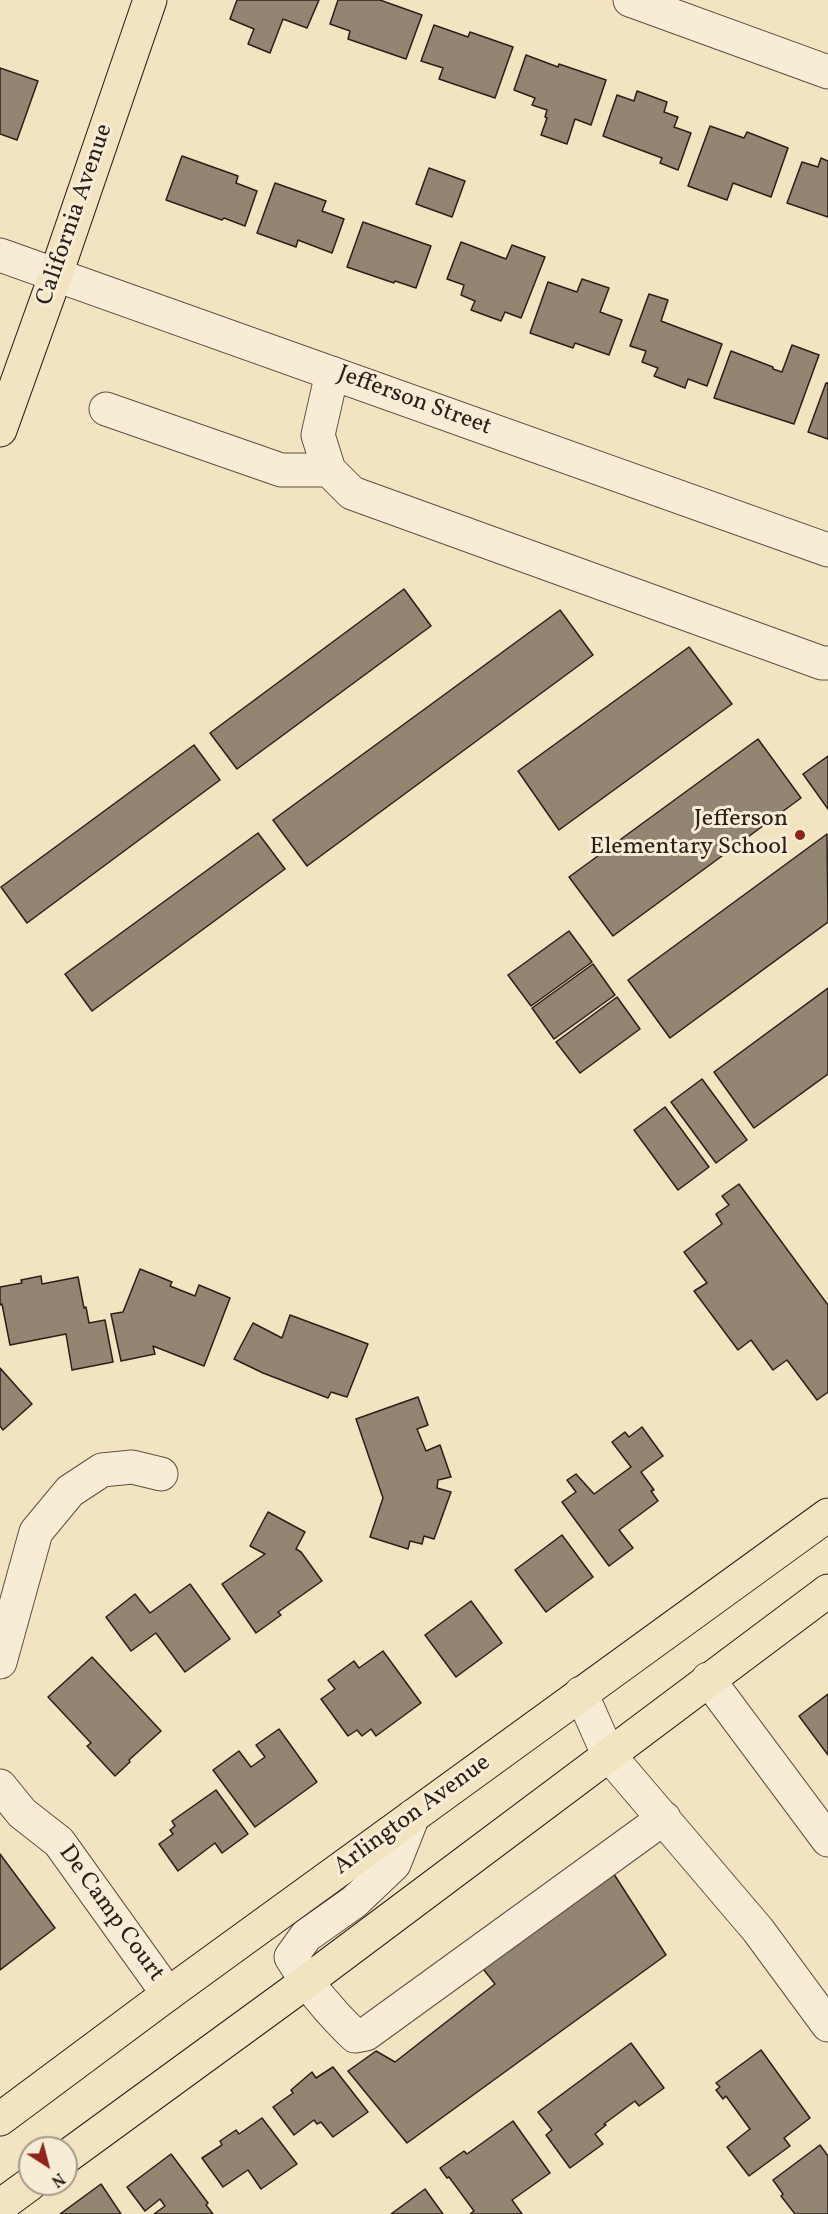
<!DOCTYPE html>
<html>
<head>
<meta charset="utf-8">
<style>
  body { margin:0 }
  #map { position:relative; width:828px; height:2214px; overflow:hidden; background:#f2e3c1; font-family:Vollkorn,serif }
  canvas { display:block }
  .north { position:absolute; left:18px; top:2136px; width:60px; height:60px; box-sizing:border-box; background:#f7edd7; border:2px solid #a59b8b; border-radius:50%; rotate:144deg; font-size:16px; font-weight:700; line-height:24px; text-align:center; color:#2b1f1a }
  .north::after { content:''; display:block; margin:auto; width:21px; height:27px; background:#8f2418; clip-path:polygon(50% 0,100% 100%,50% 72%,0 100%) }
</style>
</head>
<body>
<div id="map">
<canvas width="828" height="2214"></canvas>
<div class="north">N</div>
</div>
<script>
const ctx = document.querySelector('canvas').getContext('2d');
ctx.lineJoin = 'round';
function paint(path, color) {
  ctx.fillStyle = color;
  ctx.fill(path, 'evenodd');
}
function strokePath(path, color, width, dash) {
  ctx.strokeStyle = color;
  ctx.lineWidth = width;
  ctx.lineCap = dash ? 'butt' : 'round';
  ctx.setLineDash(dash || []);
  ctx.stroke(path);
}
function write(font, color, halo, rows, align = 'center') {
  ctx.font = font + ' Vollkorn,serif';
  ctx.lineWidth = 6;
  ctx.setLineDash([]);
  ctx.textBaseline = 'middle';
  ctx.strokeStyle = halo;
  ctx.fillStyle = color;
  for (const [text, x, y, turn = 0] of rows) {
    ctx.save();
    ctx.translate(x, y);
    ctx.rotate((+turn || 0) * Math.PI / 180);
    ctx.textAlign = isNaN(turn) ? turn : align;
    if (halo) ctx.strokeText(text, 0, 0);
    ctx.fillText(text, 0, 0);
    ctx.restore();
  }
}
const building = new Path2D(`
  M 237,0 L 319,0 L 307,28 L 283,19 L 270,53 L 248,44 L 254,29 L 230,19 Z
  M 338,0 L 380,0 L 422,15 L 406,59 L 348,39 L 350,31 L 330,24 Z
  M 434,25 L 468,37 L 470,32 L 513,47 L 495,98 L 439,79 L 443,68 L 421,61 Z
  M 526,55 L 558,67 L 559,64 L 606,80 L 591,125 L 575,119 L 567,144 L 541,135 L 547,118 L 545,117 L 547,110 L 532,105 L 535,98 L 514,90 Z
  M 0,68 L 38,81 L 17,140 L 0,134 Z
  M 637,91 L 667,102 L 664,112 L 678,117 L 674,127 L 691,133 L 678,170 L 660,163 L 662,158 L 603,136 L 617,95 L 634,101 Z
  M 710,126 L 744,138 L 747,132 L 788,148 L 771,197 L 733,183 L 727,200 L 688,186 Z
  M 182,156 L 238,176 L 236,183 L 257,191 L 245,226 L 224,218 L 222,220 L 166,200 Z
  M 821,158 L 828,161 L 828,217 L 787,203 L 802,162 L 818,167 Z
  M 429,168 L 465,181 L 452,217 L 416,204 Z
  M 275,183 L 326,201 L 322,211 L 344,219 L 332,253 L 298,240 L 296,247 L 257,233 Z
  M 363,222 L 431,246 L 416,288 L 395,281 L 394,283 L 347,267 Z
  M 461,242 L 506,259 L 512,245 L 545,257 L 521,318 L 505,312 L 501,321 L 471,310 L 475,301 L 461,295 L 464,285 L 447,279 Z
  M 582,279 L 609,288 L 600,312 L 622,320 L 609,355 L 575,343 L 573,348 L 530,333 L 548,282 L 577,292 Z
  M 649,294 L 668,300 L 661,321 L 722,344 L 707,386 L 688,379 L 685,388 L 654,376 L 658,368 L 642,362 L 646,351 L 630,346 Z
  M 792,345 L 819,355 L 794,424 L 714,398 L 731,351 L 773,367 L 773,369 L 782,372 Z
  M 826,383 L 828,383 L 828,439 L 808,432 Z
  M 404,589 L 431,626 L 237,769 L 210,733 Z
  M 560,610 L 593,655 L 307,866 L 273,820 Z
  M 689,647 L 732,704 L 559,830 L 518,771 Z
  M 758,739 L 801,798 L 613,936 L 569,877 Z
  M 194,745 L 220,780 L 27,923 L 1,887 Z
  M 828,756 L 828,809 L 803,774 Z
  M 258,833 L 285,869 L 92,1011 L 65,974 Z
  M 827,834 L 828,922 L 670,1038 L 628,980 Z
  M 569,931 L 592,962 L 531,1006 L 508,975 Z
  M 593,964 L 615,995 L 554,1039 L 532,1008 Z
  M 828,988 L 828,1074 L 754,1128 L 714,1072 Z
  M 617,997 L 640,1029 L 580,1073 L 556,1042 Z
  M 702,1079 L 747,1140 L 716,1163 L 671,1102 Z
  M 665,1107 L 709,1167 L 678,1190 L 634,1130 Z
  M 739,1184 L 828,1305 L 828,1392 L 817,1400 L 787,1360 L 773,1370 L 751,1340 L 738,1350 L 694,1291 L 707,1283 L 684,1252 L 722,1224 L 716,1214 L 729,1205 L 722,1196 Z
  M 140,1269 L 172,1282 L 170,1286 L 195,1296 L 199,1285 L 230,1298 L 204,1366 L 153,1346 L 155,1354 L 121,1361 L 111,1314 L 123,1312 Z
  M 41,1276 L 42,1284 L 78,1277 L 84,1308 L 86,1307 L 89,1323 L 105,1320 L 113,1362 L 72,1370 L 66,1334 L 10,1345 L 2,1304 L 0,1305 L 0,1287 L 22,1283 L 21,1280 Z
  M 290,1315 L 368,1344 L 347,1397 L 331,1392 L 328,1398 L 263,1373 L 234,1359 L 253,1323 L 282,1338 Z
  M 0,1368 L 32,1404 L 3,1430 L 0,1426 Z
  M 418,1397 L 428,1425 L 417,1429 L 426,1451 L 440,1445 L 451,1477 L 438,1480 L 437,1488 L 451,1492 L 434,1539 L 424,1536 L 422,1544 L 410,1541 L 408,1549 L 370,1537 L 383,1498 L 356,1419 Z
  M 642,1427 L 663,1456 L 641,1472 L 654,1490 L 651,1491 L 658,1501 L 619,1530 L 633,1548 L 609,1566 L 562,1502 L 576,1492 L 567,1480 L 576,1474 L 594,1494 L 631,1467 L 612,1442 L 625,1432 L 629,1437 Z
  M 268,1512 L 305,1532 L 296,1549 L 301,1552 L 322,1581 L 278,1612 L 281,1615 L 256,1633 L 222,1584 L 265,1554 L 250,1546 Z
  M 562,1535 L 593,1577 L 546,1612 L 515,1570 Z
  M 190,1584 L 230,1639 L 185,1672 L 156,1633 L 131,1651 L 106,1617 L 135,1594 L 150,1613 Z
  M 471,1601 L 502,1643 L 456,1677 L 425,1635 Z
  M 383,1651 L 421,1703 L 376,1736 L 371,1729 L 362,1736 L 357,1730 L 348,1736 L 321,1699 L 335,1689 L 328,1680 L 354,1661 L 359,1668 Z
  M 92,1657 L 161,1731 L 129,1760 L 130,1762 L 115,1776 L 87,1746 L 91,1743 L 48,1697 Z
  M 828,1694 L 828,1755 L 799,1716 Z
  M 279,1729 L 317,1782 L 255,1827 L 213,1770 L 239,1751 L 251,1767 L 265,1757 L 256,1745 Z
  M 216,1790 L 248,1834 L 222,1853 L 215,1843 L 178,1871 L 159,1844 L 173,1834 L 170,1830 L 175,1826 L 172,1821 Z
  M 0,1854 L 55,1928 L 0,1970 Z
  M 610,1868 L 666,1955 L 407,2143 L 348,2071 L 376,2051 L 395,2062 L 495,1984 L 480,1965 Z
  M 631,2043 L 664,2088 L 639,2106 L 635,2101 L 604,2124 L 606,2125 L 595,2134 L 603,2144 L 570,2168 L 546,2135 L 552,2130 L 538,2112 Z
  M 761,2050 L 810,2118 L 784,2138 L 790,2146 L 749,2176 L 727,2147 L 750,2129 L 726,2096 L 723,2099 L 716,2090 L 720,2087 L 716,2083 Z
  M 333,2067 L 368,2112 L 333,2137 L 321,2122 L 317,2124 L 314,2120 L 294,2135 L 273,2107 L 293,2093 L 291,2090 L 312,2072 L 316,2078 Z
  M 262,2118 L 297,2164 L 261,2189 L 248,2170 L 223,2187 L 202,2158 L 222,2145 L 220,2141 L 236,2130 L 239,2134 Z
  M 513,2121 L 550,2173 L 512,2200 L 522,2214 L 470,2214 L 474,2211 L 449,2177 L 447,2178 L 440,2168 L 464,2151 L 467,2154 Z
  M 820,2145 L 828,2156 L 828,2214 L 795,2214 L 781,2196 L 783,2194 L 773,2180 Z
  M 171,2154 L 208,2203 L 206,2205 L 213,2214 L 154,2214 L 165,2206 L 160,2199 L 145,2211 L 127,2187 Z
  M 101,2184 L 121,2214 L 60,2214 Z
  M 425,2189 L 443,2214 L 391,2214 Z`);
paint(building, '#928571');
strokePath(building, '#2b1f1a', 1.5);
const minor = new Path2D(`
  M 630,0 L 828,72
  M 0,255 L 828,550
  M 332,373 L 318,435 L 329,470 L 352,493 L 822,663 L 828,663
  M 106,409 L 281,470 L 329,470
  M 0,1662 L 36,1532 L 70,1491 L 102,1470 L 132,1467 L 161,1474
  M 708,1679 L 828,1840
  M 581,1693 L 608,1754 L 758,1930 L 828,2025
  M 0,1786 L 22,1813 L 59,1842 L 168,1994
  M 413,1816 L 394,1864 L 354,1902 L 306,1936 L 291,1957 C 309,1987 330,2012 355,2036 L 366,2034 L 664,1818`);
const major = new Path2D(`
  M 0,430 L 56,274 L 150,0
  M 0,2119 L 168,1994 L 828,1515
  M 66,2157 L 306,1982 L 828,1591
  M 0,2206 L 30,2184`);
strokePath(minor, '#5d5044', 35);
strokePath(major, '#2b1f1a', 35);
strokePath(minor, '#f7edd7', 33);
strokePath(major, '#f2e3c1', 33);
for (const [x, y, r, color] of [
  [800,835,6,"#8f2418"]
]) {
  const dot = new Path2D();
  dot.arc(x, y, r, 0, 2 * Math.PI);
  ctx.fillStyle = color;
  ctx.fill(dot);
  strokePath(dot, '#f7edd7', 2);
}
write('24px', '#2b1f1a', '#f7edd7', [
  ["California Avenue",76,215,-71],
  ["Jefferson Street",414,402,20],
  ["Arlington Avenue",413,1816,-36],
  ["De Camp Court",110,1914,54]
]);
write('24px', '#2b1f1a', '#f7edd7', [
  ["Jefferson",788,821],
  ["Elementary School",788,849]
], 'right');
</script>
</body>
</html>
